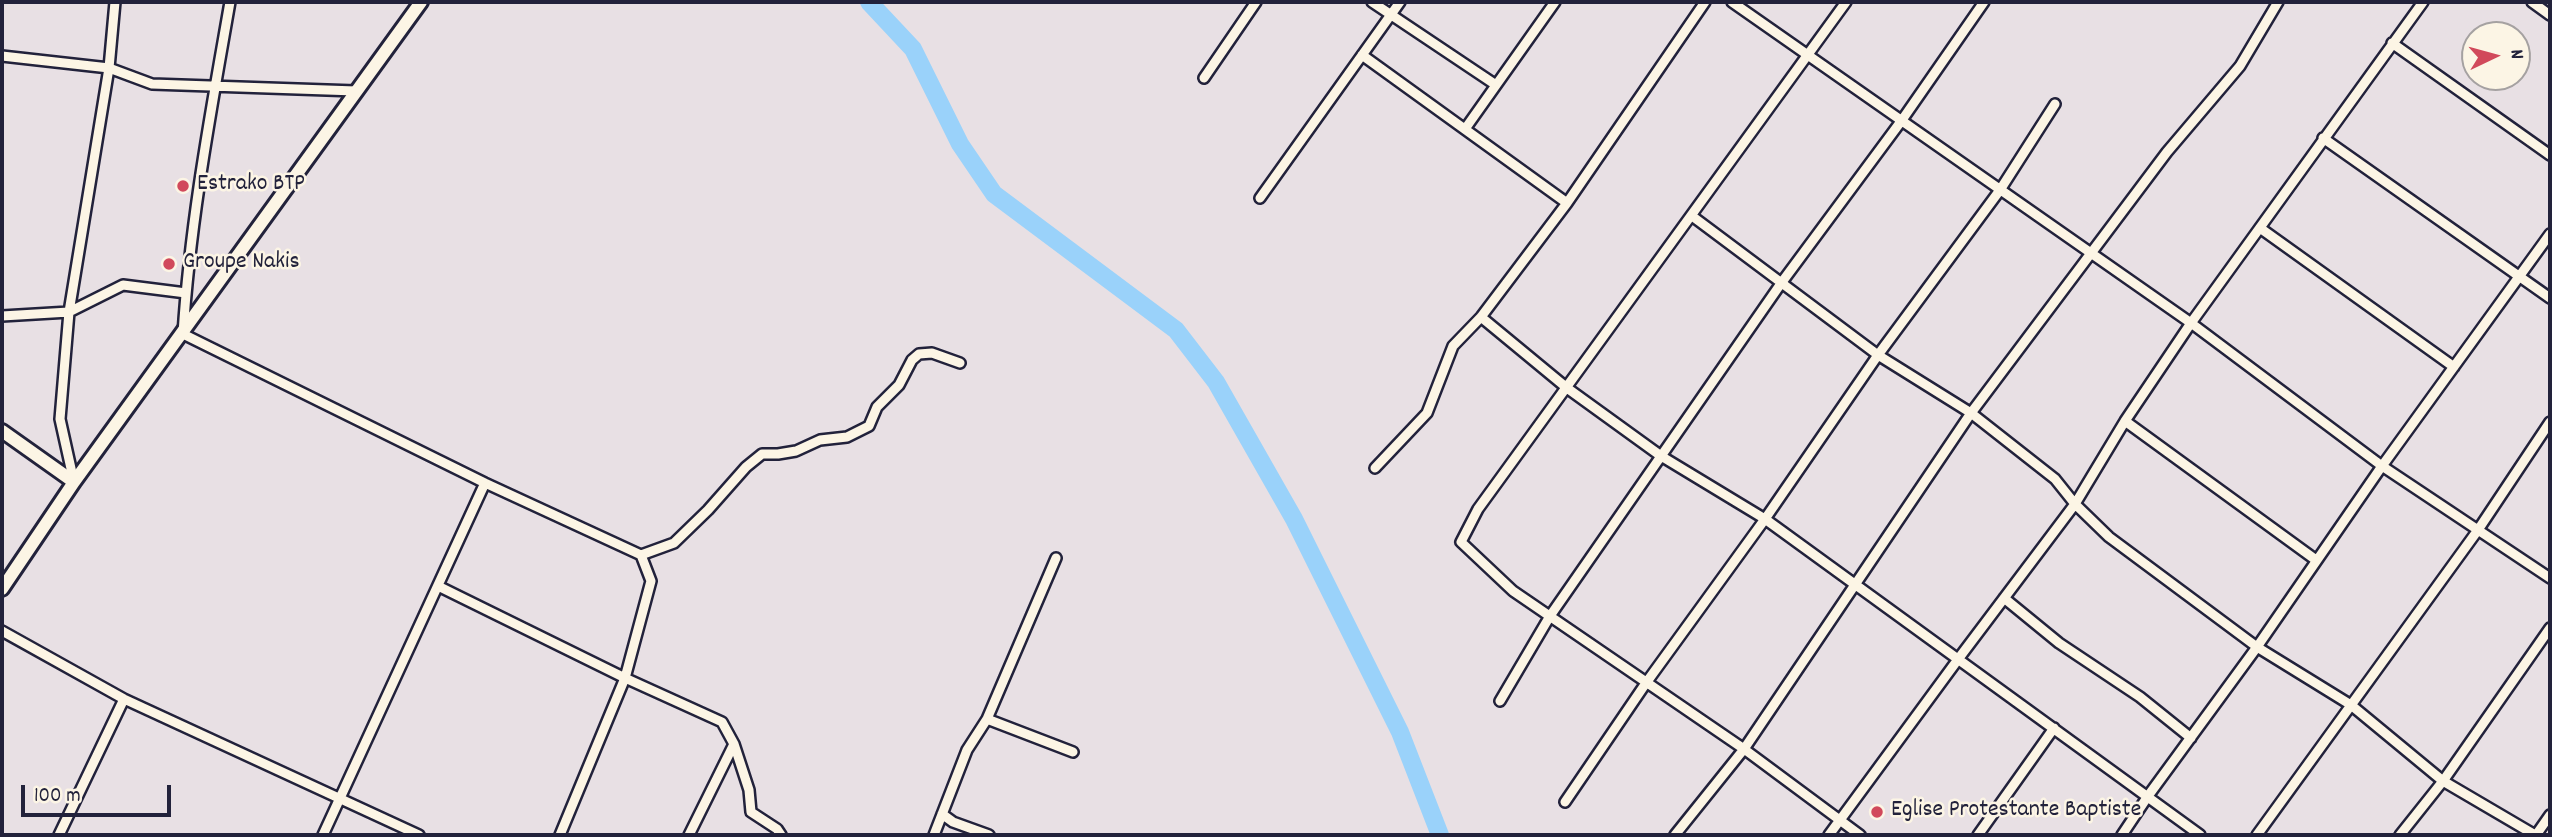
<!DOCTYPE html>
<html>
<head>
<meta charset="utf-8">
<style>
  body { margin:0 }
  #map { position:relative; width:2552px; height:837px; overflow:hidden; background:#e8e0e4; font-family:Dekko,sans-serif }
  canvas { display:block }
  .frame { position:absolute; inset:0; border:4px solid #22223b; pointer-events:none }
  .north { position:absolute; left:2461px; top:21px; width:70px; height:70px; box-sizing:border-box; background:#fcf5e5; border:2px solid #a5a1a1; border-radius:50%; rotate:85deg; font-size:19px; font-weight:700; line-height:28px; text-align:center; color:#22223b }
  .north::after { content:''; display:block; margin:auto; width:24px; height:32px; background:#d1495b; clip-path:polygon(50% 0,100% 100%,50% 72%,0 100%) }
  .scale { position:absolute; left:21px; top:785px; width:150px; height:32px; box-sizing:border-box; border:4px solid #22223b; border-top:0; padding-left:9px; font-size:21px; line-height:24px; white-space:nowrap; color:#22223b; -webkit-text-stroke:5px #fcf5e5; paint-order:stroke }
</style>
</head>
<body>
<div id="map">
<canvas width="2552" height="837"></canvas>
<div class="frame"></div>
<div class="north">N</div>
<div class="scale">100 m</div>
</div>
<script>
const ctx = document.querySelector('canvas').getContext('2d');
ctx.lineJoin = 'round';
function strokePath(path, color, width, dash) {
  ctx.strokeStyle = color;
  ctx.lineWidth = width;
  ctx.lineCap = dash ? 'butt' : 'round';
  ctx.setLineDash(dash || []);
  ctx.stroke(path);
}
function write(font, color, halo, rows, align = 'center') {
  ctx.font = font + ' Dekko,sans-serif';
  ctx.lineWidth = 5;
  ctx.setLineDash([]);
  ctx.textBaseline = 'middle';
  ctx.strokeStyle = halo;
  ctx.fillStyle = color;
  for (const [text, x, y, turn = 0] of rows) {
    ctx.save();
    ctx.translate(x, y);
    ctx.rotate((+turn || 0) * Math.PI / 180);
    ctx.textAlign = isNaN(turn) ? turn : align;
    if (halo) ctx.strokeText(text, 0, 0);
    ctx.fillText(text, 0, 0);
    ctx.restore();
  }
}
strokePath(new Path2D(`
  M 869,2 L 913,49 L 960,144 L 994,194 L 1176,330 L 1216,382 L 1294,519 L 1400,732 L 1440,835`), '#9ad2fa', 18);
const minor = new Path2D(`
  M 230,2 C 211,111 190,222 183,334 L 485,483 L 641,555 L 651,581 L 625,678 L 560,835
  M 1372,2 L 1496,85
  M 1732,2 L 2191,323 L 2382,466 L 2550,578
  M 1846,2 L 1478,509 L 1461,542 L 1513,591 L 1744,749 L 1860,835
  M 2532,2 L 2550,15
  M 2392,43 L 2550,155
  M 1362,55 L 1567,203
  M 2,56 L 109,68 L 152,84 L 356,91
  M 1204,78 L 1256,2
  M 1465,129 L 1555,2
  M 2323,138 L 2550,298
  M 1260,198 L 1400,2
  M 1692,216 L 1878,355 L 1971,413 L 2055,479 L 2075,504 L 2109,537 L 2257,647 L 2351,705 L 2443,781 L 2535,835
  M 2260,228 L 2454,367
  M 2,316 L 69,312 L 123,285 L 186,293
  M 1481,317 L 1567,388 L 1661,456 L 1765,519 L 2200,835
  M 2125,421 L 2316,560
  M 1375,468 L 1427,413 L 1453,346 L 1481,317 L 1567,203 L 1705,2
  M 74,482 L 60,419 L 69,312 L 109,68 L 115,2
  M 641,555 L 674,543 L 708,510 L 746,467 L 762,454 L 778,454 L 796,451 L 820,440 L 847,437 L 869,426 L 877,407 L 899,385 L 912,360 L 919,354 L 932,353 L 960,363
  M 438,586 L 625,678 L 722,722 L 734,744 L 749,790 L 751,812 L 777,829 L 781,835
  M 2004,598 L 2059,643 L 2140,697 L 2191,738
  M 2,631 L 124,699 L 419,835
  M 1500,701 L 1550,616 L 1782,282 L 1902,120 L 1984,2
  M 987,719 L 1073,752
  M 1565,802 L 1646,683 L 1765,519 L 1878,355 L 2000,190 L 2055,104
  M 942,814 L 953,822 L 989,835
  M 59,835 L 124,699
  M 323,835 L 485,483
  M 689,835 L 734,744
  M 934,835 L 967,750 L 987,719 L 1056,558
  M 1675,835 L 1744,749 L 1971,413 L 2167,152 L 2240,66 L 2278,2
  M 1829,835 L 1959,658 L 2075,504 L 2125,421 L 2191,323 L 2423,2
  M 1978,835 L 2054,728
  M 2122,835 L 2148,796 L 2257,647 L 2382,466 L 2550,234
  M 2257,835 L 2478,530 L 2550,422
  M 2400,835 L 2443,781 L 2550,628
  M 2536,835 L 2550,815`);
const secondary = new Path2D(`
  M 2,431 L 74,482
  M 2,589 L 74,482 L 421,2`);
strokePath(minor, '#22223b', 14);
strokePath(secondary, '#22223b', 18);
strokePath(minor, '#fcf5e5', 9);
strokePath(secondary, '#fcf5e5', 12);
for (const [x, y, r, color] of [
  [183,186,7,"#d1495b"],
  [169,264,7,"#d1495b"],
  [1877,812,7,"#d1495b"]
]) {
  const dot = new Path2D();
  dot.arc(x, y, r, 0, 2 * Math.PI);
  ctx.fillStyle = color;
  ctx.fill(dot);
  strokePath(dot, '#fcf5e5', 2.5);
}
write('24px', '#22223b', '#fcf5e5', [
  ["Estrako BTP",197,186],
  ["Groupe Nakis",183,264],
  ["Eglise Protestante Baptiste",1891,812]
], 'left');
</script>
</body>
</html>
